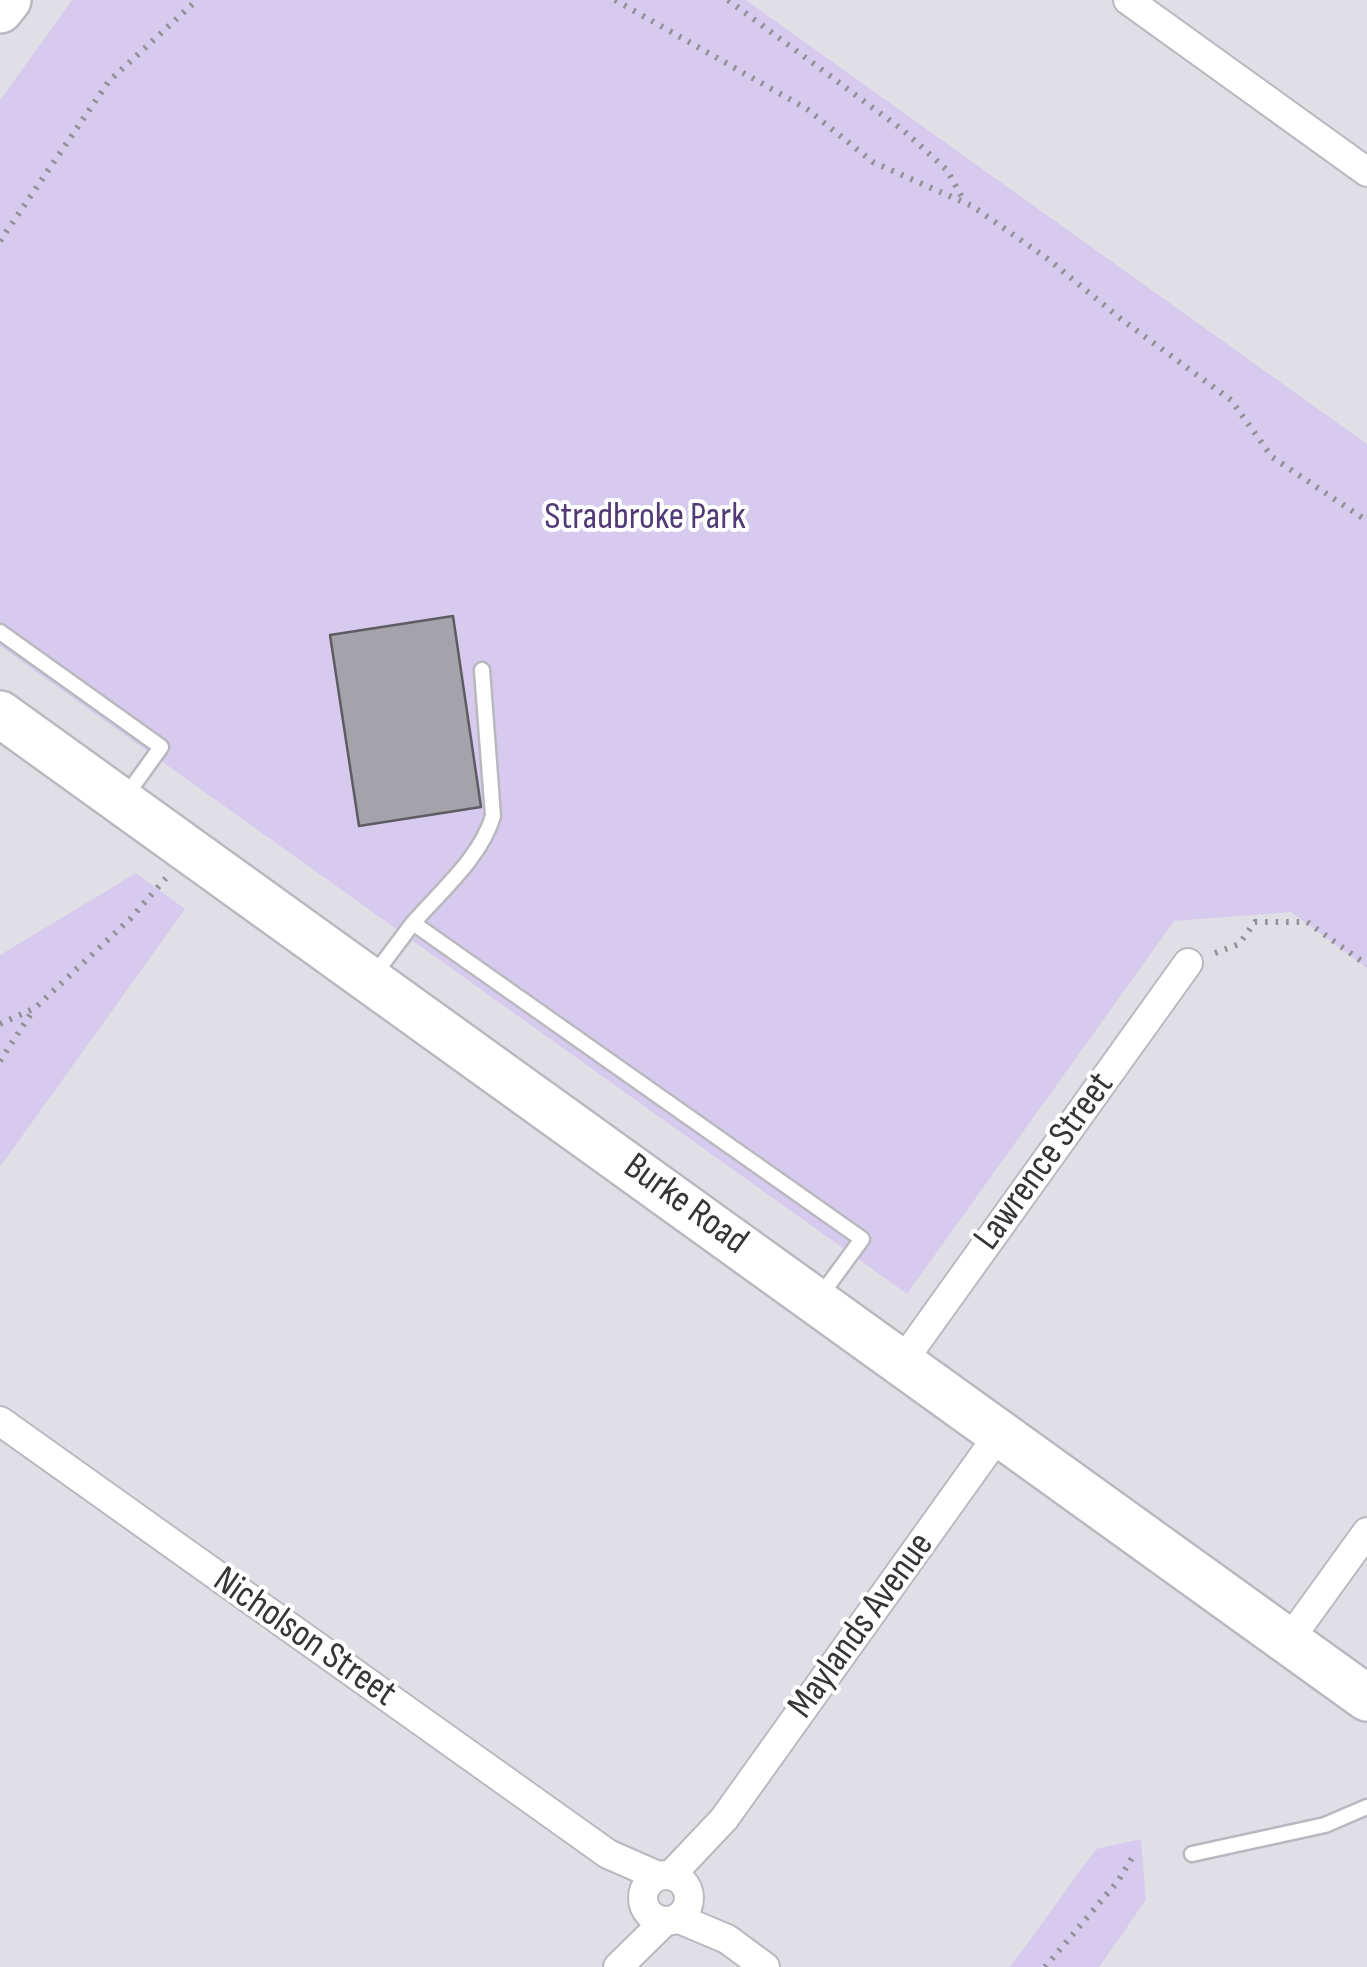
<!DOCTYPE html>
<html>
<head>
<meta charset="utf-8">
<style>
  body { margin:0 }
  canvas { display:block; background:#e1dfe6 }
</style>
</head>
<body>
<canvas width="1367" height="1967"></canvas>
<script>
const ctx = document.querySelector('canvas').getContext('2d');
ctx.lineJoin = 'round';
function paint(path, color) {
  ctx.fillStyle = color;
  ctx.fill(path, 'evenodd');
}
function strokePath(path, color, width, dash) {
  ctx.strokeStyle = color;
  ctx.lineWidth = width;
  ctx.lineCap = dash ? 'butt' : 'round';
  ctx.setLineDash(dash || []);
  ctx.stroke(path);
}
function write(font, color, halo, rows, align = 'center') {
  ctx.font = font + ' "Sofia Sans Condensed",sans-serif';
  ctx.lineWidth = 8;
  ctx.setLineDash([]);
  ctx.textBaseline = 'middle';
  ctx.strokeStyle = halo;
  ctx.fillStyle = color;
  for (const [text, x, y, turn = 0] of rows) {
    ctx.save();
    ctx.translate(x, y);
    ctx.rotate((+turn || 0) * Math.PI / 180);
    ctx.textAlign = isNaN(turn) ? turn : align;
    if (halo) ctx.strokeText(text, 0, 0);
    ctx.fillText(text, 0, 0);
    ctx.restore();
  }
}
paint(new Path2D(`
  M 72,0 L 746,0 L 1367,444 L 1367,968 L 1291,912 L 1174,921 L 907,1294 L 0,646 L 0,100 Z
  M 136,873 L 185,909 L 0,1167 L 0,955 Z
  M 1141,1839 L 1146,1900 L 1099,1967 L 1010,1967 L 1096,1849 Z`), '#d6cbee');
const building = new Path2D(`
  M 453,616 L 481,807 L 359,826 L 330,635 Z`);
paint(building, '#a5a3aa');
strokePath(building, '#5e5c62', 2.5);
const service = new Path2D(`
  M 0,632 L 161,747 L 125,797
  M 413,923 C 441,891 481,857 493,816 L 482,670
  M 374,975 L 413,923 L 862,1239 L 821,1295
  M 1192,1854 L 1325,1825 L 1367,1807`);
const minor = new Path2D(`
  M 1128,0 L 1367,172
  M 902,1362 L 1188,963
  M 0,1421 L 608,1854 L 658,1876
  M 1289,1640 L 1367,1532
  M643 1898a23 23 0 1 1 46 0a23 23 0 1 1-46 0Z
  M 671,1875 L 724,1819 L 1000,1433
  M 677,1918 L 727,1939 L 765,1967
  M 618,1967 L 665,1921`);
const primary = new Path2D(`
  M 0,10 L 8,0
  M 0,714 L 1367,1698`);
strokePath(service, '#bab8bf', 19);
strokePath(minor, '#bab8bf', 32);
strokePath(primary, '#bab8bf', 50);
strokePath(new Path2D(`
  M 615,0 L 807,109 L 873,162 L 972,206 L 1048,259 L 1121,319 L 1231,400 L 1272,457 L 1367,521
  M 728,0 L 904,131 L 947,170 L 964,201
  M 0,241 L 109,81 L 197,0
  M 1215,953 L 1239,944 L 1255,922 L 1307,922 L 1367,965
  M 0,1024 L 35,1008 L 130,919 L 166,878
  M 0,1061 L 34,1009
  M 1045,1967 L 1118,1881 L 1135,1853`), '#919095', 6, [2.5, 8]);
strokePath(service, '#fff', 14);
strokePath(minor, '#fff', 28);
strokePath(primary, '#fff', 45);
write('38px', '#513a76', '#fff', [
  ["Stradbroke Park",645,518]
]);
write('38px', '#363538', '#fff', [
  ["Lawrence Street",1045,1162,-54],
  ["Burke Road",685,1205,36],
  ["Maylands Avenue",862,1626,-54],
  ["Nicholson Street",304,1638,35]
]);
</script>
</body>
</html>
